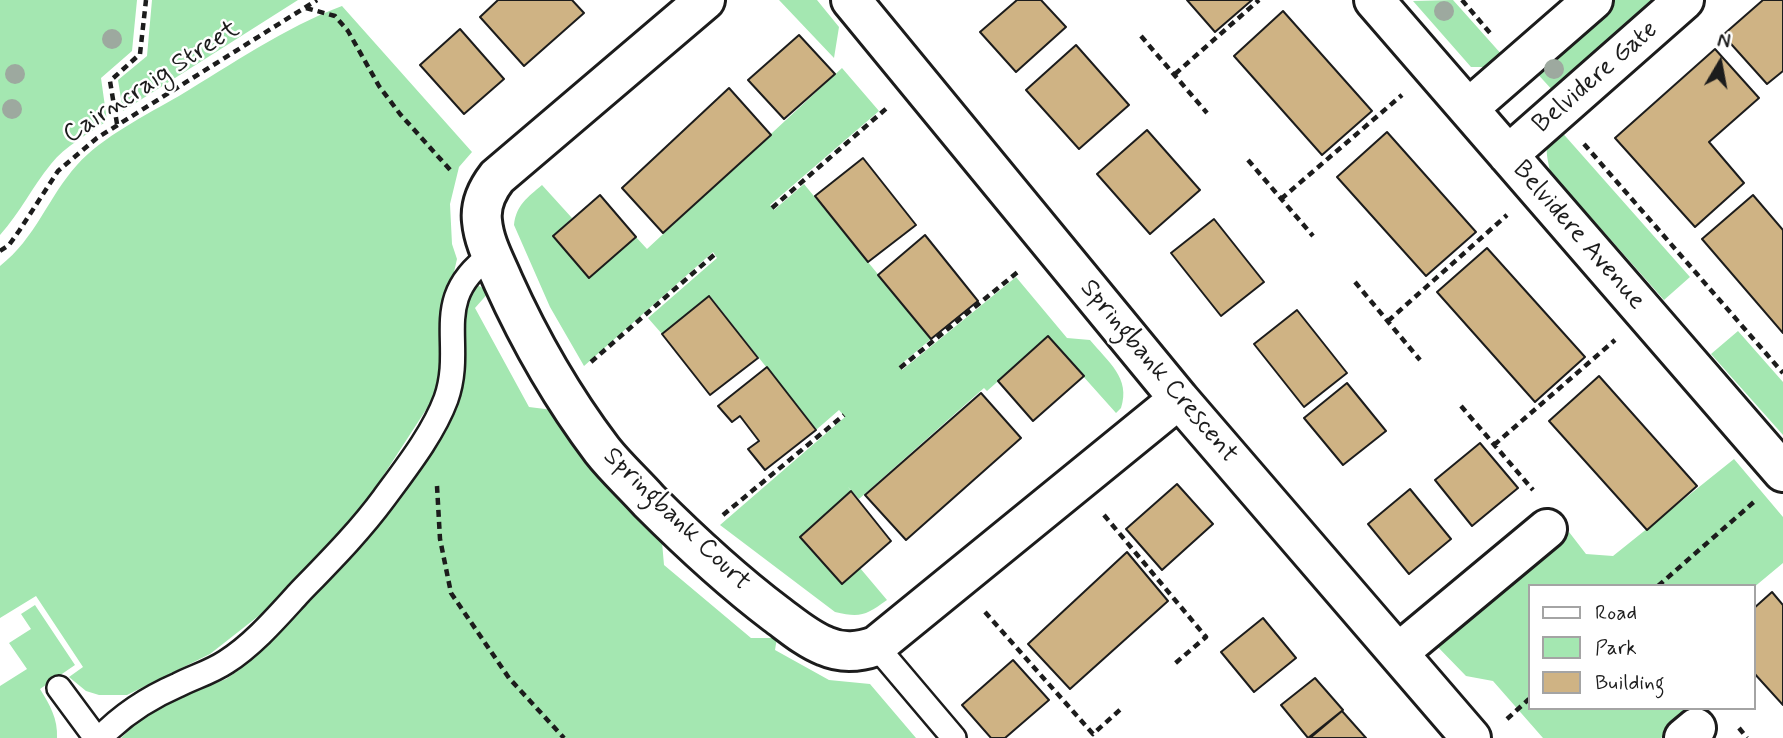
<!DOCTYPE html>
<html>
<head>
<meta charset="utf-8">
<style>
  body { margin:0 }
  #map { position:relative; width:1783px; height:738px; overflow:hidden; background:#fff; font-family:Mynerve,sans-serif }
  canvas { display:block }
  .legend { position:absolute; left:1528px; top:584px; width:228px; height:126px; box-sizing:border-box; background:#fff; border:2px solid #a4a4a4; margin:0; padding:9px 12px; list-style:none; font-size:21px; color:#1c1c1c }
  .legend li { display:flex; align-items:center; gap:14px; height:35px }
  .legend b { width:35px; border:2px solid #a4a4a4 }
  .north { position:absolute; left:1685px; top:28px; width:70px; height:70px; -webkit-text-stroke:5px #fff; paint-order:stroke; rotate:10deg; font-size:19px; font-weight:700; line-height:28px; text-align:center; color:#1c1c1c }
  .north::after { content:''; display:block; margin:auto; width:24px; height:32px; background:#1c1c1c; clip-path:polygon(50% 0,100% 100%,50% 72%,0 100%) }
</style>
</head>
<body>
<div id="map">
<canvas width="1783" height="738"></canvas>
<ul class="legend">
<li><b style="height:9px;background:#fff"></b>Road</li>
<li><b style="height:19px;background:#a4e7b1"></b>Park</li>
<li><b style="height:19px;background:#cfb384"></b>Building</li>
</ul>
<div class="north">N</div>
</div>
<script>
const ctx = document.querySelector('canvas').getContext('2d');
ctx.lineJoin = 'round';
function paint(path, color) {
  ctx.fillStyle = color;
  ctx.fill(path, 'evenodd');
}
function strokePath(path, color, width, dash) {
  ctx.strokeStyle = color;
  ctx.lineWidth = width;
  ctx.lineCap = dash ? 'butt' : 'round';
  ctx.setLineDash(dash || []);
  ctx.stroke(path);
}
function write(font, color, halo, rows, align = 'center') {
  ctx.font = font + ' Mynerve,sans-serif';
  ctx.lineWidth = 5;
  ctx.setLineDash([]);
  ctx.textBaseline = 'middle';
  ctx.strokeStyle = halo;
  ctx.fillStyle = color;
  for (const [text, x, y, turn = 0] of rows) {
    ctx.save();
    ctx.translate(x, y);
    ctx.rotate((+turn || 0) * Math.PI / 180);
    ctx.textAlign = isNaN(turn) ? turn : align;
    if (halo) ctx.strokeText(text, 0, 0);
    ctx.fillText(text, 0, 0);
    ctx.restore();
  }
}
paint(new Path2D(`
  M 0,0 L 137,0 L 132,51 L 101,78 L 107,121 C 88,134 65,146 51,164 C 32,187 20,213 0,235 Z
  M 152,0 L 298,0 L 123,111 L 118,80 L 147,56 Z
  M 779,0 L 817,0 L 839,27 L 834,58 Z
  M 1453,0 L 1503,56 L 1491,67 L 1471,67 L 1413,1 Z
  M 1615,0 L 1660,0 L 1554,92 L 1534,70 Z
  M 342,6 L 472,152 L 459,167 L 450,204 L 452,244 L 457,259 L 445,311 L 439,383 L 431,402 L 374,490 L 363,512 L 261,614 L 210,654 L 127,695 L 99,695 L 86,691 L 69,677 L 83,667 L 36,596 L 0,618 L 0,266 C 36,238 48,197 77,165 C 102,137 146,115 179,96 C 232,64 284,28 342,6 Z
  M 842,68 L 879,111 L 770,205 L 774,210 L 804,184 L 931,339 L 899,366 L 902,370 L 1016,277 L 1067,338 L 1090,340 C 1108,362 1131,378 1121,408 L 1116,413 L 1048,337 L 987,391 L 984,388 L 859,499 L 848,487 L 851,491 L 801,537 L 843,583 L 860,568 L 887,600 C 866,615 861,618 835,612 L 720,525 L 845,417 L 839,410 L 816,430 L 710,296 L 662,334 L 648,318 L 717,258 L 713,252 L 584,366 L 550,307 L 514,225 C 516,205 528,197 542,185 L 572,218 L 553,236 L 588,277 L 636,237 L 647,249 Z
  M 1559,129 L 1690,277 L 1664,300 L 1550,171 C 1546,151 1543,144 1559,129 Z
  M 472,283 L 490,291 L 475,308 L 529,407 L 553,410 C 586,458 622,501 662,542 L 664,565 L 751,638 L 777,638 L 775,650 L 829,680 L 870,684 L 916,738 L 121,738 L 141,718 L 178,698 L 226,679 L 239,670 L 259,652 L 364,544 L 387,516 L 411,472 L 441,434 L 459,398 L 462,378 L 460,307 L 469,298 Z
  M 1738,331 L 1783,382 L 1783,435 L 1711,354 Z
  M 1734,459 L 1783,517 L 1783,563 L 1753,588 L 1753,586 L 1529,586 L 1529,708 L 1695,708 L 1661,738 L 1543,738 L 1493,681 L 1466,676 L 1433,642 L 1569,532 L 1586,554 L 1613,556 Z
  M 35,605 L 75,665 L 40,689 C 50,705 58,719 57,738 L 0,738 L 0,686 L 27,669 L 9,643 L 31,629 L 21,614 Z`), '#a4e7b1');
const building = new Path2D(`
  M 498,0 L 572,0 L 584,13 L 524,66 L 480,17 Z
  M 1017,0 L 1041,0 L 1066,27 L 1016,72 L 980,32 Z
  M 1187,0 L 1252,0 L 1215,32 Z
  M 1763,0 L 1783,0 L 1783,71 L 1767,84 L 1723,35 Z
  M 1283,11 L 1372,111 L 1322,155 L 1234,56 Z
  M 460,29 L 504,79 L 464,114 L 420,65 Z
  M 799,35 L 835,74 L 784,119 L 748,80 Z
  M 1076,45 L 1129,105 L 1079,149 L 1026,90 Z
  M 1715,49 L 1759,98 L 1709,142 L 1744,183 L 1695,227 L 1615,138 Z
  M 729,88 L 771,135 L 663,233 L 622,188 Z
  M 1147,130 L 1200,190 L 1150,234 L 1097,174 Z
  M 1387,132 L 1476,232 L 1426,276 L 1337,177 Z
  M 863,158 L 916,225 L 868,262 L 815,196 Z
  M 600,195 L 636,237 L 589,278 L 553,236 Z
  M 1753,195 L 1783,230 L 1783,333 L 1702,239 Z
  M 1214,219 L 1264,282 L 1221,316 L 1171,253 Z
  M 925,235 L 978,301 L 931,339 L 878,275 Z
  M 1487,248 L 1585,357 L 1535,402 L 1437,292 Z
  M 709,296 L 758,358 L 710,395 L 662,334 Z
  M 1297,310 L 1347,373 L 1304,407 L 1254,344 Z
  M 1048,336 L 1084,376 L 1033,421 L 998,381 Z
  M 767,367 L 816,430 L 765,470 L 748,449 L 759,441 L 740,416 L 732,422 L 718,406 Z
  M 1599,376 L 1697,486 L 1647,530 L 1549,421 Z
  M 1347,383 L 1386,431 L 1343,465 L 1304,418 Z
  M 981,393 L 1021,438 L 906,540 L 865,495 Z
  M 1480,443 L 1518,488 L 1472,526 L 1435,480 Z
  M 1177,484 L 1213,524 L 1162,570 L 1126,529 Z
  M 1410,489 L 1451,539 L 1409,574 L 1368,524 Z
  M 851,491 L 891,541 L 842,584 L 800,537 Z
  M 1127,552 L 1168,601 L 1070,689 L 1028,644 Z
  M 1772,592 L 1783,605 L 1783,705 L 1753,672 L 1753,609 Z
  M 1263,618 L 1296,658 L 1254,692 L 1221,652 Z
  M 1013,660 L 1049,700 L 1005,738 L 991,738 L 962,705 Z
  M 1315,678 L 1343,710 L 1308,738 L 1281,705 Z
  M 1342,711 L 1366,738 L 1310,738 Z`);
paint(building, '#cfb384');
strokePath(building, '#1c1c1c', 2);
const lane = new Path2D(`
  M 876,646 L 954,738
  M 59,688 L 96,738
  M 100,738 C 123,714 148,698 178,685 C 194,677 211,672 226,662 C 254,644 277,617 299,593 C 329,562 359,532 384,498 C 406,468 433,434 446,399 C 466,342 428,300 491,255`);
const street = new Path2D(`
  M 705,0 L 497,177 C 487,190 480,204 482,221 C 484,243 495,262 503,281 C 530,341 562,397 602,450 C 616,468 634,484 649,501 C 689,541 731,580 776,614 C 791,625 807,639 825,646 C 843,654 859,652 876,646 L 1179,399
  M 851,0 L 1179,399 L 1471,738
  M 1374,0 L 1783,472
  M 1469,108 L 1593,0
  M 1508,155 L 1684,0
  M 1398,653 L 1547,529
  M 1684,738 L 1696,728`);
strokePath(lane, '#1c1c1c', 28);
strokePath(street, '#1c1c1c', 44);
strokePath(new Path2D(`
  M 1462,0 L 1490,33
  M 306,8 L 335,16 L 348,31 L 379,86 L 400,114 L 452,172
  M 1141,36 L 1207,113
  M 1175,74 L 1259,0
  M 117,124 L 110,81 L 140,54 L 146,0
  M 1584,144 L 1783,373
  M 1248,160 L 1313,236
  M 1281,199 L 1402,95
  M 772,208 L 888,107
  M 0,251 L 9,245 L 19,231 L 58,171 L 97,138 L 317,0
  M 1355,282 L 1420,360
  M 1388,321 L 1507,215
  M 591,362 L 715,254
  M 900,368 L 1019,271
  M 1461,406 L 1533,490
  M 1494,445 L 1615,340
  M 437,486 L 440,539 L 451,593 L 509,678 L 564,738
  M 723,515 L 844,415
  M 1104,515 L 1206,637 L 1172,666
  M 1658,586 L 1755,501
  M 985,612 L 1093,734 L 1122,708
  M 1507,719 L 1529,699
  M 1739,728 L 1747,738`), '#1c1c1c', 4.5, [7, 5]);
strokePath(lane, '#fff', 23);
strokePath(street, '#fff', 38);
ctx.fillStyle = '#9da99f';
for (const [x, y] of [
  [1444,11],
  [112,39],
  [1554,69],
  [15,74],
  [12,109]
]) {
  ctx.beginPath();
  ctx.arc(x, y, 10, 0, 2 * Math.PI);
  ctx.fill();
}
write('26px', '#1c1c1c', '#fff', [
  ["Belvidere Gate",1596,78,-41],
  ["Cairncraig Street",152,83,-33],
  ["Belvidere Avenue",1578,236,49],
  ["Springbank Crescent",1158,372,50],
  ["Springbank Court",676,520,44]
]);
</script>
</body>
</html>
